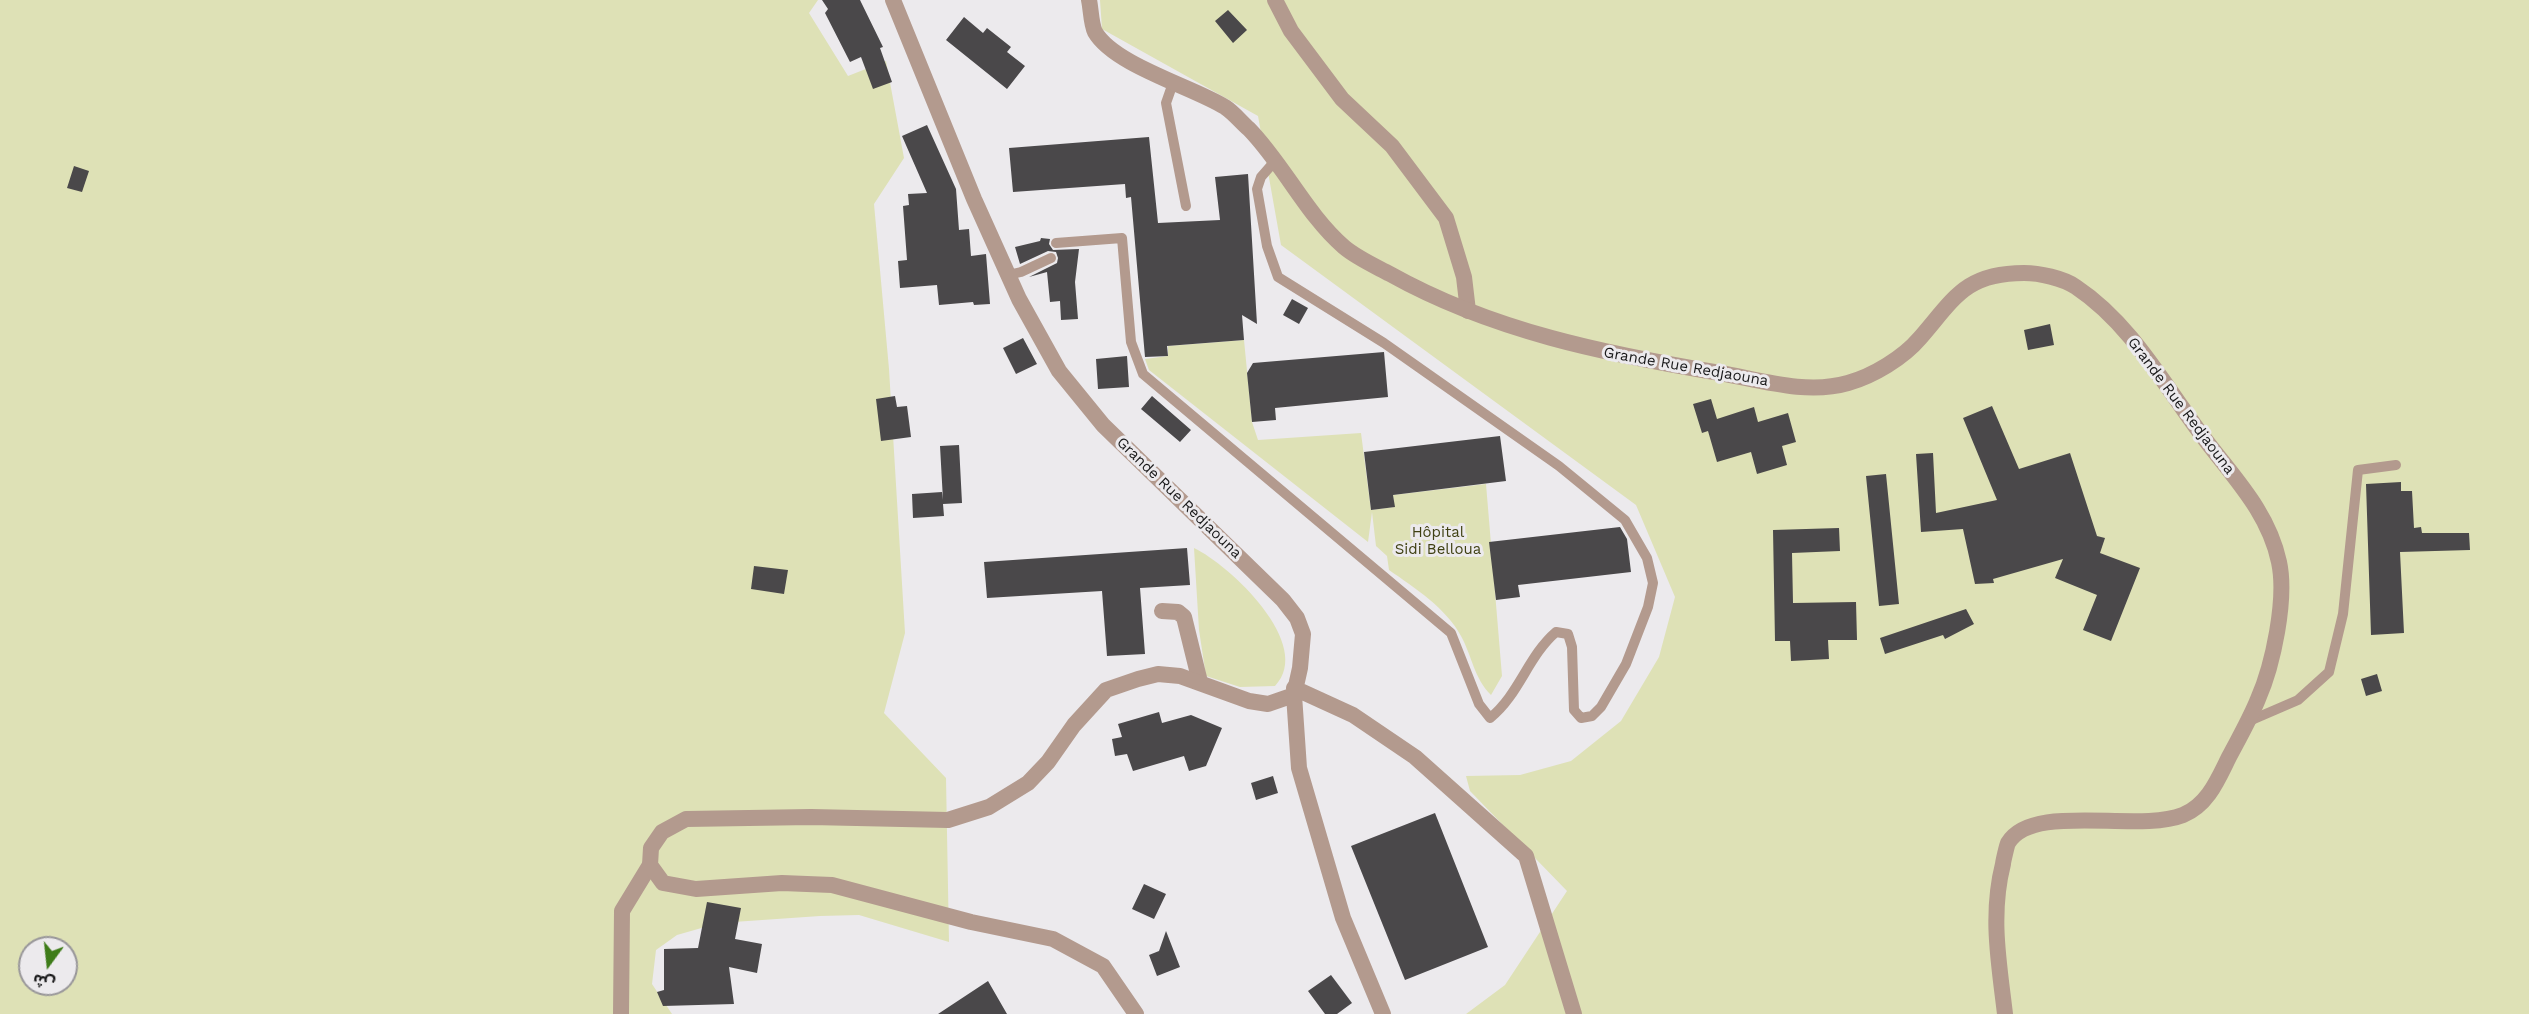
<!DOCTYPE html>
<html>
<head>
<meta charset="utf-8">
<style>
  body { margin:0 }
  #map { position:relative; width:2529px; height:1014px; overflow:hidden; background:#eceaed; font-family:"Work Sans","Noto Sans Arabic",sans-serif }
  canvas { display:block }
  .north { position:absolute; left:18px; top:936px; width:60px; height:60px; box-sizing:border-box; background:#eceaed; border:2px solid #989699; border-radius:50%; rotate:195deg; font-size:16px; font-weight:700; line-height:24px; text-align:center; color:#19191a }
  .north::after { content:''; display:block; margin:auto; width:21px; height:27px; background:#3e7c19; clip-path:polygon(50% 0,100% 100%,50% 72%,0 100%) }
</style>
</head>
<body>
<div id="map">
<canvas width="2529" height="1014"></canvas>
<div class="north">ش</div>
</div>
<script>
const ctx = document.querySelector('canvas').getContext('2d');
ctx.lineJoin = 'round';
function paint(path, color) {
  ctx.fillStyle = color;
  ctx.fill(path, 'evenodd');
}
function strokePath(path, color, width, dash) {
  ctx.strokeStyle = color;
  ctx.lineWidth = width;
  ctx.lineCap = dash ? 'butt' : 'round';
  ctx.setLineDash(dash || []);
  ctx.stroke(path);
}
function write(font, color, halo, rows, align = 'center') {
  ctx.font = font + ' "Work Sans",sans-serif';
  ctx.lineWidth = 6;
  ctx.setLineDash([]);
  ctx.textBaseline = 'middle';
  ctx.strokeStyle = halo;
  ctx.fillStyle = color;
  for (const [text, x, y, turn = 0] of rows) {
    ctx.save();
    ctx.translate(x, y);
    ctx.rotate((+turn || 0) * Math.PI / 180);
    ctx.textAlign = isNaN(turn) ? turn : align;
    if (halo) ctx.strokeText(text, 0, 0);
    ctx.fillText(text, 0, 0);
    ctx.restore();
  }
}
paint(new Path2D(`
  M 0,0 L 818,0 L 809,13 L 848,76 L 886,61 L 904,158 L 874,204 L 889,369 L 905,633 L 884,713 L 946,778 L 949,942 L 859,915 L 820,916 L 719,923 L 677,935 L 656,950 L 652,984 L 672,1014 L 0,1014 ZM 30,948 L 66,948 L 66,984 L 30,984 Z
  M 1100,0 L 2529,0 L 2529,1014 L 1466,1014 L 1505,985 L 1567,891 L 1470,791 L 1466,776 L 1520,775 L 1571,761 L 1621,721 L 1659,657 L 1675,597 L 1636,505 L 1281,245 L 1258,116 L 1102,29 Z
  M 1244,340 L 1252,422 L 1258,440 L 1361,433 L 1371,510 L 1394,507 L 1393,495 L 1486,484 L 1502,676 L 1491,695 C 1474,678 1472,656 1461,636 C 1446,608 1415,588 1389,570 L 1387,556 L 1376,546 L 1372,512 L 1368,542 L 1149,370 L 1145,359 L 1168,356 L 1168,346 Z
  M 1194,548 C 1230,565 1315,645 1275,686 L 1240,687 L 1206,676 L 1199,630 Z`), '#dee1b6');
paint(new Path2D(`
  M 822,0 L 860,0 L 883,47 L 880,48 L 892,82 L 873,89 L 861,57 L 850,62 L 825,13 L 828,9 Z
  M 1228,10 L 1247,30 L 1233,43 L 1215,21 Z
  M 964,17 L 983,33 L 987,28 L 1011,47 L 1007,52 L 1025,66 L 1007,89 L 946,40 Z
  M 927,125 L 956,189 L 959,230 L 969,229 L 971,256 L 986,254 L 990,304 L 974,305 L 973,302 L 939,305 L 937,285 L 900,288 L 898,261 L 907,260 L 903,206 L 909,205 L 908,194 L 927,193 L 902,136 Z
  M 1149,137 L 1158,223 L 1220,220 L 1215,177 L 1248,174 L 1257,324 L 1242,315 L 1244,340 L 1167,346 L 1168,356 L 1145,357 L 1131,197 L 1126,198 L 1125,184 L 1013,192 L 1009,148 Z
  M 74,166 L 89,171 L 82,192 L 67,188 Z
  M 1041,238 L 1050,239 L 1049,244 L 1053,250 L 1079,249 L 1075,282 L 1078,319 L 1061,320 L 1060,301 L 1050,302 L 1047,272 L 1029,277 L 1057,263 L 1058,258 L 1056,252 L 1048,251 L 1020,264 L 1015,247 L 1040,241 Z
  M 1292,299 L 1308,308 L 1299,324 L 1283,315 Z
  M 2050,324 L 2054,345 L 2028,350 L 2024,330 Z
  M 1023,338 L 1037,364 L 1016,374 L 1003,348 Z
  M 1384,352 L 1388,397 L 1275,408 L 1276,420 L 1252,422 L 1247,373 L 1253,363 Z
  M 1127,356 L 1129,387 L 1098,389 L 1096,359 Z
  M 895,396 L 897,407 L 907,406 L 911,437 L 881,441 L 876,399 Z
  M 1152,396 L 1191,430 L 1180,442 L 1141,409 Z
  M 1711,399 L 1717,419 L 1754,407 L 1758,422 L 1788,413 L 1796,442 L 1782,446 L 1787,465 L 1757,474 L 1751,452 L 1717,462 L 1708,431 L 1702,433 L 1693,404 Z
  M 1992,406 L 2019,469 L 2070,453 L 2097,536 L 2105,538 L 2100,553 L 2140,568 L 2111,641 L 2083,630 L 2097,595 L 2055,578 L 2063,559 L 1993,579 L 1994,583 L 1975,584 L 1963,529 L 1921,532 L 1916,454 L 1933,453 L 1936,513 L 1997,500 L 1963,418 Z
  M 1500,436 L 1506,481 L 1393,495 L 1395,507 L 1371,510 L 1364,452 Z
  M 959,445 L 962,503 L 943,504 L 944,516 L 913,518 L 912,494 L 942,492 L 943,500 L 940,446 Z
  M 1886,474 L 1899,604 L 1879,606 L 1866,476 Z
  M 2401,482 L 2401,491 L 2412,491 L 2414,528 L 2421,527 L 2422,533 L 2469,533 L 2470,550 L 2400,552 L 2404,633 L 2371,635 L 2366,484 Z
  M 1620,527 L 1627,539 L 1631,572 L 1518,585 L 1520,597 L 1496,600 L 1489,542 Z
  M 1839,528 L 1840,551 L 1792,553 L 1793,603 L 1856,602 L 1857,640 L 1828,640 L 1829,659 L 1791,661 L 1790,641 L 1775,641 L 1773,530 Z
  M 1187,548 L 1190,585 L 1140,588 L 1145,654 L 1107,656 L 1102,591 L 987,598 L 984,562 Z
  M 754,566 L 788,570 L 784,594 L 751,589 Z
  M 1966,609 L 1974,624 L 1945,639 L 1943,635 L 1885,654 L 1880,638 Z
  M 2377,674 L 2382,691 L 2366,696 L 2361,679 Z
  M 1159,712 L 1162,723 L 1191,715 L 1222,728 L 1206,766 L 1189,771 L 1184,756 L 1133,771 L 1127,754 L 1115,756 L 1112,739 L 1122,737 L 1118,724 Z
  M 1273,776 L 1278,793 L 1256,800 L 1251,783 Z
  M 1435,813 L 1488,947 L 1405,980 L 1351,846 Z
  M 1144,884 L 1166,894 L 1154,919 L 1132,909 Z
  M 707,902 L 741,908 L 735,939 L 762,944 L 757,973 L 729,967 L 734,1004 L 663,1006 L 657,992 L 664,990 L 664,949 L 698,948 Z
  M 1166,931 L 1180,967 L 1157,976 L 1149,955 L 1159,951 Z
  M 1331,975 L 1352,1003 L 1337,1014 L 1325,1014 L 1308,991 Z
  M 988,981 L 1007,1014 L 938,1014 Z`), '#4a484a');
strokePath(new Path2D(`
  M 1173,83 L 1166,103 L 1186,206
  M 1056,243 L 1122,238 L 1131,342 L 1143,374 L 1451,633 L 1479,704 L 1490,718 C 1519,695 1528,656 1556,632 L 1568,634 L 1572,647 L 1574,710 L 1581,718 L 1592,716 L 1601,707 L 1626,664 L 1648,607 L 1653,583 L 1647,558 L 1625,520 L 1559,466 L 1384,343 L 1278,277 L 1267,246 L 1257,189 L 1261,177 L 1275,161
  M 1008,275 L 1021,272 L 1051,258
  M 2247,722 L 2298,700 L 2329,672 L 2343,614 L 2358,470 L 2396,465`), '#b39a8e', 10);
strokePath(new Path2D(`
  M 1275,0 L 1291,31 L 1342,99 L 1392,146 L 1446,218 L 1464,277 L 1468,311
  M 1162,611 L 1178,612 L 1184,617 L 1200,682
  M 621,1014 L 622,911 L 650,865`), '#b39a8e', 16);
strokePath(new Path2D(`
  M 893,0 L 974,199 L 1019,299 L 1059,371 L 1103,425 L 1283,600 L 1297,618 L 1303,634 L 1300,668 L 1294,695 L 1299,768 L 1343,918 L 1383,1014
  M 1089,0 C 1091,9 1091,24 1095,32 C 1114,65 1193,87 1225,107 C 1234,113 1241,122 1249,129 C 1284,165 1306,214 1344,247 C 1357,258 1375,266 1390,274 C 1492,331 1606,354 1720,373 C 1760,380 1807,395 1848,383 C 1873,376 1903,358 1920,338 C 1954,299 1965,273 2024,273 C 2039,273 2063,278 2076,287 C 2130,323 2163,383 2201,434 C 2231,475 2268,510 2279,562 C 2287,599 2273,665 2258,699 C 2250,719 2239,738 2229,757 C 2218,779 2208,805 2183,815 C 2137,833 2032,802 2008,843 C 2007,845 2003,862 2003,864 C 1990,915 1999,963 2005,1014
  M 1294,688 L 1353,715 L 1415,757 L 1526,856 L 1574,1014
  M 1136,1014 L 1103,966 L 1053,939 L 971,922 L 832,885 L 782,883 L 696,889 L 663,883 L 650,865 L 651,848 L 662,832 L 686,819 L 811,817 L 948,820 L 989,807 L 1028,783 L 1048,762 L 1074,725 L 1106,690 L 1138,679 L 1158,674 L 1180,676 L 1249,701 L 1268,704 L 1294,695`), '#b39a8e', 16);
write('15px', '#19191a', '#eceaed', [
  ["Grande Rue Redjaouna",1686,367,10],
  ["Grande Rue Redjaouna",2181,406,53],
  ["Grande Rue Redjaouna",1179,498,44]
]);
write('15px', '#3f4013', '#eceaed', [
  ["Hôpital",1438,533],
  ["Sidi Belloua",1438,550]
]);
</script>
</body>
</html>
